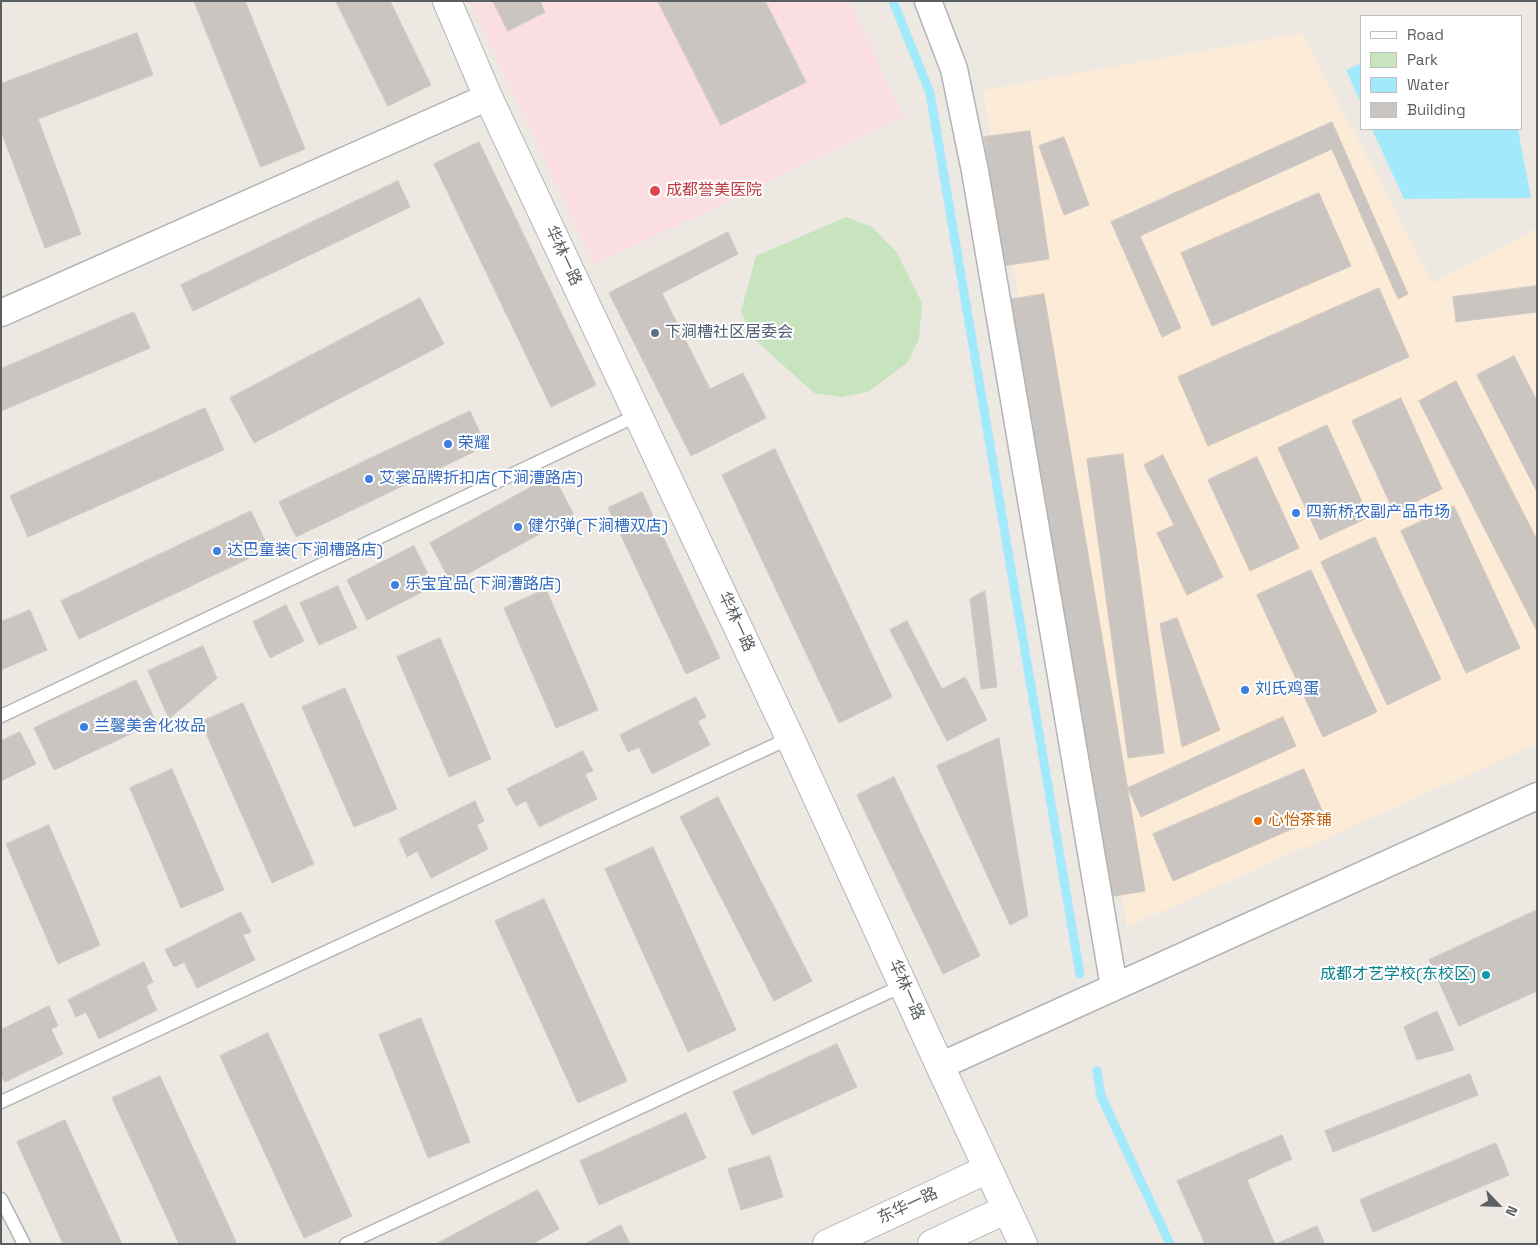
<!DOCTYPE html>
<html>
<head>
<meta charset="utf-8">
<style>
  body { margin:0 }
  #map { position:relative; width:1538px; height:1245px; overflow:hidden; background:#ede8e2; font-family:"Space Grotesk",sans-serif }
  canvas { display:block }
  .frame { position:absolute; inset:0; border:2px solid #5a6062; pointer-events:none }
  .legend { position:absolute; left:1360px; top:15px; width:162px; height:115px; box-sizing:border-box; background:#fff; border:1px solid #bdbfc0; margin:0; padding:6px 9px; list-style:none; font-size:15px; color:#5a6062 }
  .legend li { display:flex; align-items:center; gap:10px; height:25px }
  .legend b { width:25px; border:1px solid #bdbfc0 }
  .north { position:absolute; left:1473px; top:1180px; width:50px; height:50px; -webkit-text-stroke:4px #fff; paint-order:stroke; rotate:114deg; font-size:14px; font-weight:700; line-height:20px; text-align:center; color:#5a6062 }
  .north::after { content:''; display:block; margin:auto; width:18px; height:22px; background:#5a6062; clip-path:polygon(50% 0,100% 100%,50% 72%,0 100%) }
</style>
</head>
<body>
<div id="map">
<canvas width="1538" height="1245"></canvas>
<div class="frame"></div>
<ul class="legend">
<li><b style="height:6px;background:#fff"></b>Road</li>
<li><b style="height:14px;background:#c7e4bf"></b>Park</li>
<li><b style="height:14px;background:#a3e9fc"></b>Water</li>
<li><b style="height:14px;background:#cac5c1"></b>Building</li>
</ul>
<div class="north">N</div>
</div>
<script>
const ctx = document.querySelector('canvas').getContext('2d');
ctx.lineJoin = 'round';
function paint(path, color) {
  ctx.fillStyle = color;
  ctx.fill(path, 'evenodd');
}
function strokePath(path, color, width, dash) {
  ctx.strokeStyle = color;
  ctx.lineWidth = width;
  ctx.lineCap = dash ? 'butt' : 'round';
  ctx.setLineDash(dash || []);
  ctx.stroke(path);
}
function write(font, color, halo, rows, align = 'center') {
  ctx.font = font + ' "Space Grotesk","Noto Sans SC",sans-serif';
  ctx.lineWidth = 4;
  ctx.setLineDash([]);
  ctx.textBaseline = 'middle';
  ctx.strokeStyle = halo;
  ctx.fillStyle = color;
  for (const [text, x, y, turn = 0] of rows) {
    ctx.save();
    ctx.translate(x, y);
    ctx.rotate((+turn || 0) * Math.PI / 180);
    ctx.textAlign = isNaN(turn) ? turn : align;
    if (halo) ctx.strokeText(text, 0, 0);
    ctx.fillText(text, 0, 0);
    ctx.restore();
  }
}
paint(new Path2D(`
  M 1302,33 L 1433,283 L 1537,228 L 1537,744 L 1127,927 L 983,90 Z`), '#fcecd7');
paint(new Path2D(`
  M 469,1 L 849,1 L 904,116 L 595,265 Z`), '#fadee2');
paint(new Path2D(`
  M 846,217 L 872,227 L 897,253 L 922,303 L 919,339 L 907,363 L 868,392 L 841,397 L 814,393 L 753,338 L 741,311 L 756,256 Z`), '#c7e4bf');
paint(new Path2D(`
  M 1362,63 L 1362,105 L 1346,70 Z
  M 1372,129 L 1518,129 L 1531,198 L 1404,199 Z`), '#a3e9fc');
strokePath(new Path2D(`
  M 893,1 L 930,93 L 1080,974
  M 1097,1071 L 1101,1096 L 1170,1244`), '#a3e9fc', 9);
const building = new Path2D(`
  M 194,1 L 245,1 L 305,149 L 261,167 Z
  M 336,1 L 390,1 L 431,85 L 388,106 Z
  M 493,1 L 540,1 L 545,12 L 508,31 Z
  M 658,1 L 765,1 L 806,82 L 721,125 Z
  M 137,33 L 153,75 L 38,119 L 81,234 L 45,248 L 1,131 L 1,84 Z
  M 1332,122 L 1408,294 L 1398,299 L 1332,149 L 1140,236 L 1181,328 L 1162,337 L 1111,222 Z
  M 1030,131 L 1049,259 L 1003,266 L 984,137 Z
  M 1064,137 L 1089,205 L 1064,215 L 1039,146 Z
  M 479,142 L 596,385 L 551,407 L 434,164 Z
  M 398,181 L 410,207 L 193,311 L 181,285 Z
  M 1319,193 L 1351,266 L 1212,326 L 1181,253 Z
  M 728,232 L 738,254 L 662,293 L 710,389 L 743,373 L 766,418 L 691,456 L 609,293 Z
  M 1537,286 L 1537,312 L 1456,322 L 1453,297 Z
  M 1379,288 L 1409,357 L 1208,446 L 1178,377 Z
  M 1044,294 L 1145,891 L 1109,897 L 1008,300 Z
  M 420,298 L 444,344 L 254,443 L 230,398 Z
  M 134,312 L 150,348 L 1,411 L 1,369 Z
  M 1514,356 L 1537,401 L 1537,492 L 1477,375 Z
  M 1456,381 L 1537,540 L 1537,631 L 1419,401 Z
  M 1401,398 L 1442,489 L 1394,512 L 1352,421 Z
  M 205,408 L 224,450 L 28,537 L 10,496 Z
  M 470,411 L 486,446 L 296,537 L 279,502 Z
  M 1327,425 L 1369,517 L 1320,540 L 1278,448 Z
  M 775,449 L 892,697 L 839,723 L 722,475 Z
  M 1123,454 L 1164,753 L 1128,758 L 1087,459 Z
  M 1163,455 L 1223,577 L 1187,595 L 1157,533 L 1174,525 L 1144,465 Z
  M 1257,457 L 1299,548 L 1250,571 L 1208,480 Z
  M 553,475 L 574,515 L 451,583 L 430,543 Z
  M 642,492 L 720,658 L 686,674 L 608,508 Z
  M 1454,506 L 1520,648 L 1466,673 L 1401,531 Z
  M 251,511 L 269,549 L 79,639 L 61,601 Z
  M 1375,537 L 1441,679 L 1387,705 L 1321,562 Z
  M 414,546 L 434,586 L 367,620 L 347,580 Z
  M 1311,570 L 1377,712 L 1323,737 L 1257,595 Z
  M 338,586 L 357,628 L 319,645 L 300,603 Z
  M 546,589 L 598,710 L 556,728 L 504,608 Z
  M 985,591 L 997,687 L 981,689 L 970,599 Z
  M 286,605 L 304,641 L 270,658 L 253,622 Z
  M 30,610 L 47,650 L 1,670 L 1,622 Z
  M 1177,618 L 1220,730 L 1182,747 L 1160,624 Z
  M 907,621 L 942,689 L 965,677 L 987,720 L 947,741 L 890,630 Z
  M 440,638 L 491,759 L 449,777 L 397,657 Z
  M 203,646 L 217,678 L 169,719 L 148,671 Z
  M 136,680 L 156,722 L 54,770 L 34,728 Z
  M 345,688 L 397,809 L 354,827 L 302,707 Z
  M 696,697 L 706,717 L 698,721 L 710,745 L 652,774 L 639,747 L 628,752 L 620,735 Z
  M 243,703 L 314,864 L 272,883 L 201,722 Z
  M 1283,717 L 1296,746 L 1141,817 L 1128,788 Z
  M 20,732 L 36,764 L 1,781 L 1,741 Z
  M 999,738 L 1028,916 L 1010,925 L 937,766 Z
  M 583,751 L 593,771 L 585,774 L 597,799 L 539,827 L 526,801 L 516,806 L 507,789 Z
  M 172,769 L 224,890 L 181,908 L 130,788 Z
  M 1304,769 L 1324,815 L 1173,881 L 1153,834 Z
  M 894,777 L 980,956 L 943,974 L 857,795 Z
  M 718,797 L 812,981 L 774,1001 L 680,817 Z
  M 475,801 L 484,821 L 477,825 L 488,849 L 431,878 L 417,851 L 407,857 L 399,839 Z
  M 49,825 L 100,945 L 58,964 L 6,844 Z
  M 653,847 L 736,1030 L 688,1052 L 605,869 Z
  M 544,899 L 627,1081 L 578,1103 L 495,921 Z
  M 1537,910 L 1537,991 L 1459,1026 L 1429,960 Z
  M 241,912 L 251,932 L 243,935 L 255,960 L 197,988 L 184,962 L 174,967 L 165,950 Z
  M 144,962 L 153,982 L 146,986 L 157,1010 L 99,1039 L 86,1012 L 76,1017 L 68,1000 Z
  M 49,1006 L 58,1026 L 51,1029 L 63,1054 L 5,1082 L 1,1075 L 1,1030 Z
  M 1437,1011 L 1454,1050 L 1417,1060 L 1404,1027 Z
  M 421,1018 L 470,1142 L 428,1158 L 379,1035 Z
  M 268,1033 L 352,1216 L 304,1238 L 220,1056 Z
  M 837,1044 L 857,1087 L 752,1135 L 733,1092 Z
  M 1470,1074 L 1478,1095 L 1333,1152 L 1325,1131 Z
  M 160,1076 L 237,1244 L 179,1244 L 112,1098 Z
  M 686,1113 L 706,1158 L 599,1205 L 580,1161 Z
  M 65,1120 L 122,1244 L 63,1244 L 17,1142 Z
  M 1282,1135 L 1292,1159 L 1247,1180 L 1275,1244 L 1205,1244 L 1177,1181 Z
  M 1496,1143 L 1509,1175 L 1373,1232 L 1360,1200 Z
  M 770,1156 L 783,1197 L 741,1210 L 728,1169 Z
  M 538,1190 L 559,1229 L 532,1244 L 436,1244 Z
  M 621,1225 L 630,1244 L 585,1244 Z
  M 1317,1226 L 1325,1244 L 1276,1244 Z`);
paint(building, '#cac5c1');
strokePath(building, '#d1c8c1', 1);
const lane = new Path2D(`
  M 1,716 L 638,415
  M 1,1102 L 790,738
  M 1,1199 L 24,1244
  M 346,1244 L 904,985`);
const street = new Path2D(`
  M 928,1 L 954,69 L 975,171 L 1114,987
  M 1,313 L 488,97
  M 940,1066 L 1537,796`);
const secondary = new Path2D(`
  M 447,1 L 488,97 L 790,738 L 940,1066 L 1023,1244
  M 827,1244 L 988,1169
  M 932,1244 L 1007,1209`);
strokePath(lane, '#b0b4b7', 15);
strokePath(street, '#b0b4b7', 29);
strokePath(secondary, '#b1b7b9', 30);
strokePath(lane, '#fff', 12);
strokePath(street, '#fff', 26);
strokePath(secondary, '#fff', 28);
for (const [x, y, r, color] of [
  [655,191,6,"#e0444e"],
  [655,333,5,"#5c6f8a"],
  [448,444,5,"#3f7fe0"],
  [369,479,5,"#3f7fe0"],
  [1296,513,5,"#3f7fe0"],
  [518,527,5,"#3f7fe0"],
  [217,551,5,"#3f7fe0"],
  [395,585,5,"#3f7fe0"],
  [1245,690,5,"#3f7fe0"],
  [84,727,5,"#3f7fe0"],
  [1258,821,5,"#e8710a"],
  [1486,975,5,"#0f9aa8"]
]) {
  const dot = new Path2D();
  dot.arc(x, y, r, 0, 2 * Math.PI);
  ctx.fillStyle = color;
  ctx.fill(dot);
  strokePath(dot, '#fff', 2);
}
write('16px', '#be3a42', '#fff', [
  ["成都誉美医院",666,191]
], 'left');
write('16px', '#5a6062', '#fff', [
  ["华林一路",563,256,65],
  ["华林一路",736,622,65],
  ["华林一路",906,990,66],
  ["东华一路",908,1206,-25]
]);
write('16px', '#4e5e75', '#fff', [
  ["下涧槽社区居委会",665,333]
], 'left');
write('16px', '#366cbe', '#fff', [
  ["荣耀",458,444],
  ["艾裳品牌折扣店(下涧漕路店)",379,479],
  ["四新桥农副产品市场",1306,513],
  ["健尔弹(下涧槽双店)",528,527],
  ["达巴童装(下涧槽路店)",227,551],
  ["乐宝宜品(下涧漕路店)",405,585],
  ["刘氏鸡蛋",1255,690],
  ["兰馨美舍化妆品",94,727]
], 'left');
write('16px', '#c56008', '#fff', [
  ["心怡茶铺",1268,821]
], 'left');
write('16px', '#0d838f', '#fff', [
  ["成都才艺学校(东校区)",1476,975]
], 'right');
</script>
</body>
</html>
